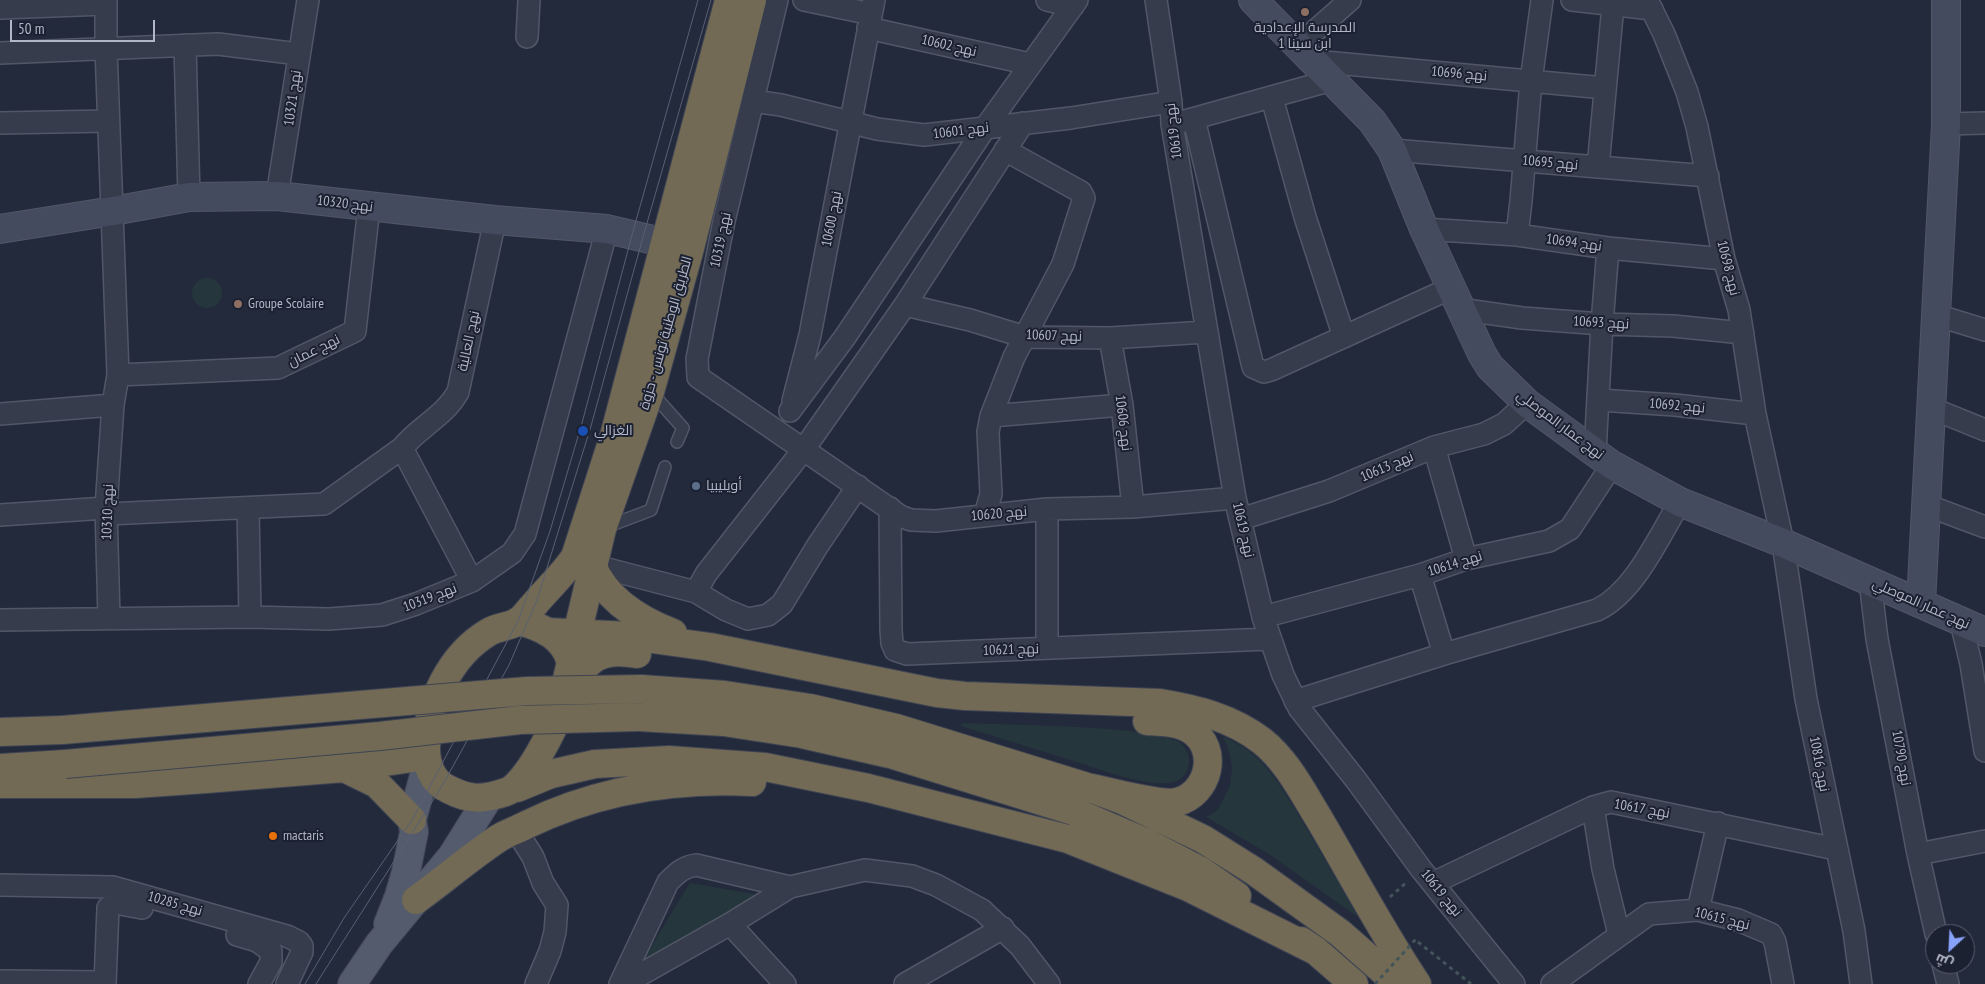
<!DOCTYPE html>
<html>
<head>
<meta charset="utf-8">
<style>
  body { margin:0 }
  #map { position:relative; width:1985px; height:984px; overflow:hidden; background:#232a3c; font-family:"PT Sans Narrow",Cairo,sans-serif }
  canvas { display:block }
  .north { position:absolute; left:1925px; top:924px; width:50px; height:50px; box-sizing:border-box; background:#1c2131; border:1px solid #585d6d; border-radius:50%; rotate:205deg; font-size:14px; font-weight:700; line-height:20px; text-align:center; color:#b2b7c7 }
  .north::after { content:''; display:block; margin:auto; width:18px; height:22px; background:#87a2f8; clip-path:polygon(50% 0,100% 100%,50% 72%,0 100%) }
  .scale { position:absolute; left:10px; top:20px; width:145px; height:22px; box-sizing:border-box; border:2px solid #b2b7c7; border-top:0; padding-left:6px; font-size:15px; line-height:18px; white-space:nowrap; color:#b2b7c7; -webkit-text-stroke:4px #1c2131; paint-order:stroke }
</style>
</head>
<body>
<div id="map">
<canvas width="1985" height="984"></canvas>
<div class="north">ش</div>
<div class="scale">50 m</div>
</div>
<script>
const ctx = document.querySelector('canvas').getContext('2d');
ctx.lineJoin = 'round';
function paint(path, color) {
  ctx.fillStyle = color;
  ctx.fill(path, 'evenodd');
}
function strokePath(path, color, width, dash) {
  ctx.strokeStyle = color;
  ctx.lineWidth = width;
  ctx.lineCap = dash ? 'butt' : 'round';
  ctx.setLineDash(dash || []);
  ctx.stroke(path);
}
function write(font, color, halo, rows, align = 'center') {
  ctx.font = font + ' "PT Sans Narrow",Cairo,sans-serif';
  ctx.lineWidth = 4;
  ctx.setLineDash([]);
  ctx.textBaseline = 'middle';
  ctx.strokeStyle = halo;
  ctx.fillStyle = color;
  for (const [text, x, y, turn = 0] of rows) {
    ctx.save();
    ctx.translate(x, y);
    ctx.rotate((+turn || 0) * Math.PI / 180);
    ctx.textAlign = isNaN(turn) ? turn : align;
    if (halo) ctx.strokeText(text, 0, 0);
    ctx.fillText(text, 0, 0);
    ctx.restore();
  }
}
paint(new Path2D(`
  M192 293a15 15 0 1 1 30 0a15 15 0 1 1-30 0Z
  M 962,723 C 999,725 1158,725 1180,743 C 1186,748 1190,755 1189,763 C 1188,773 1180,782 1170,783 C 1143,786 1099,769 1074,761 C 1036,749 999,738 961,726 Z
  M 1223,736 C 1234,742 1246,748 1255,756 C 1274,774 1287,796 1300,818 C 1320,851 1339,884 1358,917 L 1269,854 L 1206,817 L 1217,811 L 1230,786 L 1232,769 L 1230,754 Z
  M 690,883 L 765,896 L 643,960 Z`), '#25373d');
const lane = new Path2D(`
  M 651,392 L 683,428 L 677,442
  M 606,527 L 651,510 L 665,467`);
const street = new Path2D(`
  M 777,0 L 724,221 L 697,359 L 698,377 L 900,516 L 911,520 L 936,521 L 1047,509 L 1133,507 L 1235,498
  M 804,0 L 871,14
  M 1047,0 L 1073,6
  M 1156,0 L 1171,102 L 1172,124 L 1235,498 L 1263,617 L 1283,675 L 1299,708 L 1356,780 L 1421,869 L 1514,984
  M 1572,0 L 1652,9
  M 1647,0 L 1664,34 L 1687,92 L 1697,127 L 1724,259 L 1739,310 L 1755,414 L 1783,543 L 1806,699 L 1854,931 L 1861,984
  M 0,8 L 106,4
  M 868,28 L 1030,64
  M 527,37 L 529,0
  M 185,45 L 189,197
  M 1298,46 L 1350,0
  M 0,53 L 218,44 L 299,54
  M 1314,61 L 1605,88
  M 1272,98 L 1305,217 L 1344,337
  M 753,101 L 781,105 L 877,129 L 924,135 L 1071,118 L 1171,102
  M 1194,119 L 1253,367 L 1264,372 L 1271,370 L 1451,288
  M 1181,122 L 1332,80
  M 0,123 L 108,121
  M 1946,124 L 1985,123
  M 1392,150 L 1708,176
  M 1598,167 L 1613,5
  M 277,196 L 308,0
  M 1424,229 L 1517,235 L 1608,248 L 1724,259
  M 1517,235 L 1521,201 L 1531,81 L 1542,0
  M 905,305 L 970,320 L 1025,337 L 1110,338 L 1206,332
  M 1459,309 L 1522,318 L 1602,324 L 1673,326 L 1743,333
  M 1936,315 L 1985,330
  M 1110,338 L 1122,405 L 1133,507
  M 118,375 L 278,368 L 355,331 L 369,207
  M 1599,400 L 1675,405 L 1755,414
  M 793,401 L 810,335 L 874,0
  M 1931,408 L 1985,430
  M 790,411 L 845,337 L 985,128 L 1077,0
  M 0,414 L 113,405 L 118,375 L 106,48 L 106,0
  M 991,416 L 1122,405
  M 1434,447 L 1466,559
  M 1595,452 L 1602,324 L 1608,248
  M 1926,505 L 1985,527
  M 248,508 L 250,617
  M 890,508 L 891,630 L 892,643 L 895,650 L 907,654 L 1269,639
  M 1047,509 L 1047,648
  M 107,514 L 324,504 L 402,448
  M 0,515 L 106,508
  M 985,515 L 991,494 L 988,432 L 991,416 L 1014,357 L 1063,264 L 1084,198 L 1081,192 L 1005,150
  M 1241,519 L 1329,491 L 1434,447 L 1484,434 L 1504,424 L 1527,403
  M 592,565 L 696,592 L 706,574 L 804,449 L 905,305 L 1023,123
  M 1420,575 L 1444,654
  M 472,581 L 402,448 C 419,427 445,416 458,392 L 495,220
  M 1870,581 L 1877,639 L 1918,854 L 1936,934
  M 696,592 L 726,610 L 748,619 L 768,615 L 782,604 L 818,545 L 858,486
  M 1263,617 L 1420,575 L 1466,559 L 1549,541 L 1570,529 L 1612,465
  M 109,618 L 106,508 L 113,405
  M 0,620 L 250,617 L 329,619 L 382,615 L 416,604 L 472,581 L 512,553 L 525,534 L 607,229
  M 1961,622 L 1971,664 L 1985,751
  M 1295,701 L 1444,654 L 1597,610 C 1635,592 1659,536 1680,502
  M 1593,807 L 1603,869 L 1619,934
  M 516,830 L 533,857 L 543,883 L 557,905 L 555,932 L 550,951 L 536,984
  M 1918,854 L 1985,841
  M 1433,883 L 1593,807 L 1611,802 L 1836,849
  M 0,885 L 113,887 L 287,936 L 299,942 L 302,946 L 302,952 L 287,984
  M 1698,910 L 1718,823
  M 730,924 L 790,887 L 865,870 L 912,876 L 936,885 L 982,910 L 1020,946 L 1049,984
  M 237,935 L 257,941 L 271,951 L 271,962 L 259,984
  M 1943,964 L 1948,984
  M 0,981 L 105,982
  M 105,984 L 108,908 L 115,903 L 142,908
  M 620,984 L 668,882 C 677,873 683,867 696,865 L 790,887
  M 624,984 L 730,924 L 785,984
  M 905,984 L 1003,928
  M 1552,984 L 1649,914 L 1698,910 L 1738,920 L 1771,934 L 1775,942 L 1783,984`);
const secondary = new Path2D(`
  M 1253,0 L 1372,121 L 1392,150 L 1424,229 L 1482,354 L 1490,367 L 1527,403 L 1612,465 L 1680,502 L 1783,543 L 1985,632
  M 0,229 L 113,211 L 189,197 L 277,196 L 495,220 L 607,229 L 687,248
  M 1921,603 L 1946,124 L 1946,0`);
const primary = new Path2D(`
  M 388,924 L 399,896 L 406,872 L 414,832 L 412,820 L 427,764
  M 352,984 L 379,944 L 452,856 L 489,797`);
const highway = new Path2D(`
  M 592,565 C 606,600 639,620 673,633
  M 518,621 C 541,626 563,636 570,660 C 571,666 568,673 567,679 C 565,687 564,696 562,705 C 556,725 526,786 506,792 C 482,800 469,800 448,789 C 432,782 426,764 426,748 C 427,704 450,655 489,632 C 497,627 508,627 517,622 C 523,619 528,611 533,606 C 547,589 563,575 575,557 L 614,436 L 729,0
  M 548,632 L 630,636 L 710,647 L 937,693 L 965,696 L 1160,703 C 1197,709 1232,718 1262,741 C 1287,761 1302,791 1318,817 C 1351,873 1381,930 1417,984
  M 573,651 L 602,529 L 650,392 L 690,248 L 752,0
  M 641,689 L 725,695 L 810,708 L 896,728 L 1087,787 L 1122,800 L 1203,839 L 1254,871 L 1340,933 L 1398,984
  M 567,691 C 588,660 597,647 637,654
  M 639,717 L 724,722 L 802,734 L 890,754 L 1073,811 L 1145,842 L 1201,871 L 1237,896
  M 0,732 L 62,730
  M 1,768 L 65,764
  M 344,768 L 377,784 L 412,820
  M 0,784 L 135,784 L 206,779 L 344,768 L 426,756
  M 1087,787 C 1107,791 1160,806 1177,802 C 1209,794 1220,749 1191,730 C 1178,722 1162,722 1147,721
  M 517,788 L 551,774 L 595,764 L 669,760 L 765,767 L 868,788 L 1068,839 L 1188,887 L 1316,951
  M 416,900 C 444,880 470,857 499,838 C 507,833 517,830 526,825 C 596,791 674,778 752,782
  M 1301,941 L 1316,951 L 1354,984`);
strokePath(lane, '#525767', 14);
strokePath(street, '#525767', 24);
strokePath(secondary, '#525767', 30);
strokePath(primary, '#404555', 30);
strokePath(highway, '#3f4454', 30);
strokePath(new Path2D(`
  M 1390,897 L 1408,881
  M 1418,942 L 1471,984`), '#43545a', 3, [4, 4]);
strokePath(lane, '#373c4c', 11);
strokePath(street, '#373c4c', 21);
strokePath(secondary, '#454b5f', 28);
strokePath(primary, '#545b6c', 28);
strokePath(highway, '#726a54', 28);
strokePath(new Path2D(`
  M 305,984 L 344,918 L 412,820 L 518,621 L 550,531 L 582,423 L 632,235 L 698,0
  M 316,984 L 442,786 L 509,665 L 537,600 L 591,426 L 643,237 L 711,0`), '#596073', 1);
const highwayBridge = new Path2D(`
  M 62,730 L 527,691 L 641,689
  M 65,764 L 380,736 L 520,720 L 639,717`);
strokePath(highwayBridge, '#3f4454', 30, []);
strokePath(new Path2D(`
  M 1375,984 L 1416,939`), '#43545a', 3, [4, 4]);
strokePath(highwayBridge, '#726a54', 28);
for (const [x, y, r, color] of [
  [1305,12,5,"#8d6e63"],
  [238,304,5,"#8d6e63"],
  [583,431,6,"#1a4fb4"],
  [696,486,5,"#5c6f8a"],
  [273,836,5,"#e8710a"]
]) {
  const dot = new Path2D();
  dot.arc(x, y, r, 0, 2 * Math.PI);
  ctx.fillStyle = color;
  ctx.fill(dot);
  strokePath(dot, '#1c2131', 2);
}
write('14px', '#b2b7c7', '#1c2131', [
  ["المدرسة الإعدادية",1305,28,"center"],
  ["ابن سينا 1",1305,44,"center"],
  ["Groupe Scolaire",248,304],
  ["الغزالي",594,431],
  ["أويليبيا",706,486],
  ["mactaris",283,836]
], 'left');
write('14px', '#b2b7c7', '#1c2131', [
  ["نهج 10602",949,46,13],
  ["نهج 10696",1459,74,5],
  ["نهج 10321",293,98,-82],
  ["نهج 10601",961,131,-7],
  ["نهج 10619",1174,131,-97],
  ["نهج 10695",1550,163,5],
  ["نهج 10320",345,204,7],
  ["نهج 10600",832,219,-79],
  ["نهج 10319",721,240,-78],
  ["نهج 10694",1574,243,8],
  ["نهج 10698",1728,268,76],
  ["نهج 10693",1601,323,3],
  ["الطريق الوطنية تونس - حزوة",666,333,-74],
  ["نهج 10607",1054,336,2],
  ["نهج العالية",469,341,-78],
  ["نهج عمان",314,351,-26],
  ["نهج 10692",1677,406,5],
  ["نهج 10606",1123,423,83],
  ["نهج عمار الموصلي",1560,425,37],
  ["نهج 10613",1387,467,-23],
  ["نهج 10310",108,512,-88],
  ["نهج 10620",999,514,-5],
  ["نهج 10619",1243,530,77],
  ["نهج 10614",1455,564,-17],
  ["نهج 10319",430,598,-21],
  ["نهج عمار الموصلي",1921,604,24],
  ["نهج 10621",1011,650,-2],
  ["نهج 10790",1901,758,80],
  ["نهج 10816",1819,764,79],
  ["نهج 10617",1642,809,10],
  ["نهج 10619",1441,893,51],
  ["نهج 10285",175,904,16],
  ["نهج 10615",1722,919,14]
]);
</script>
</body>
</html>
